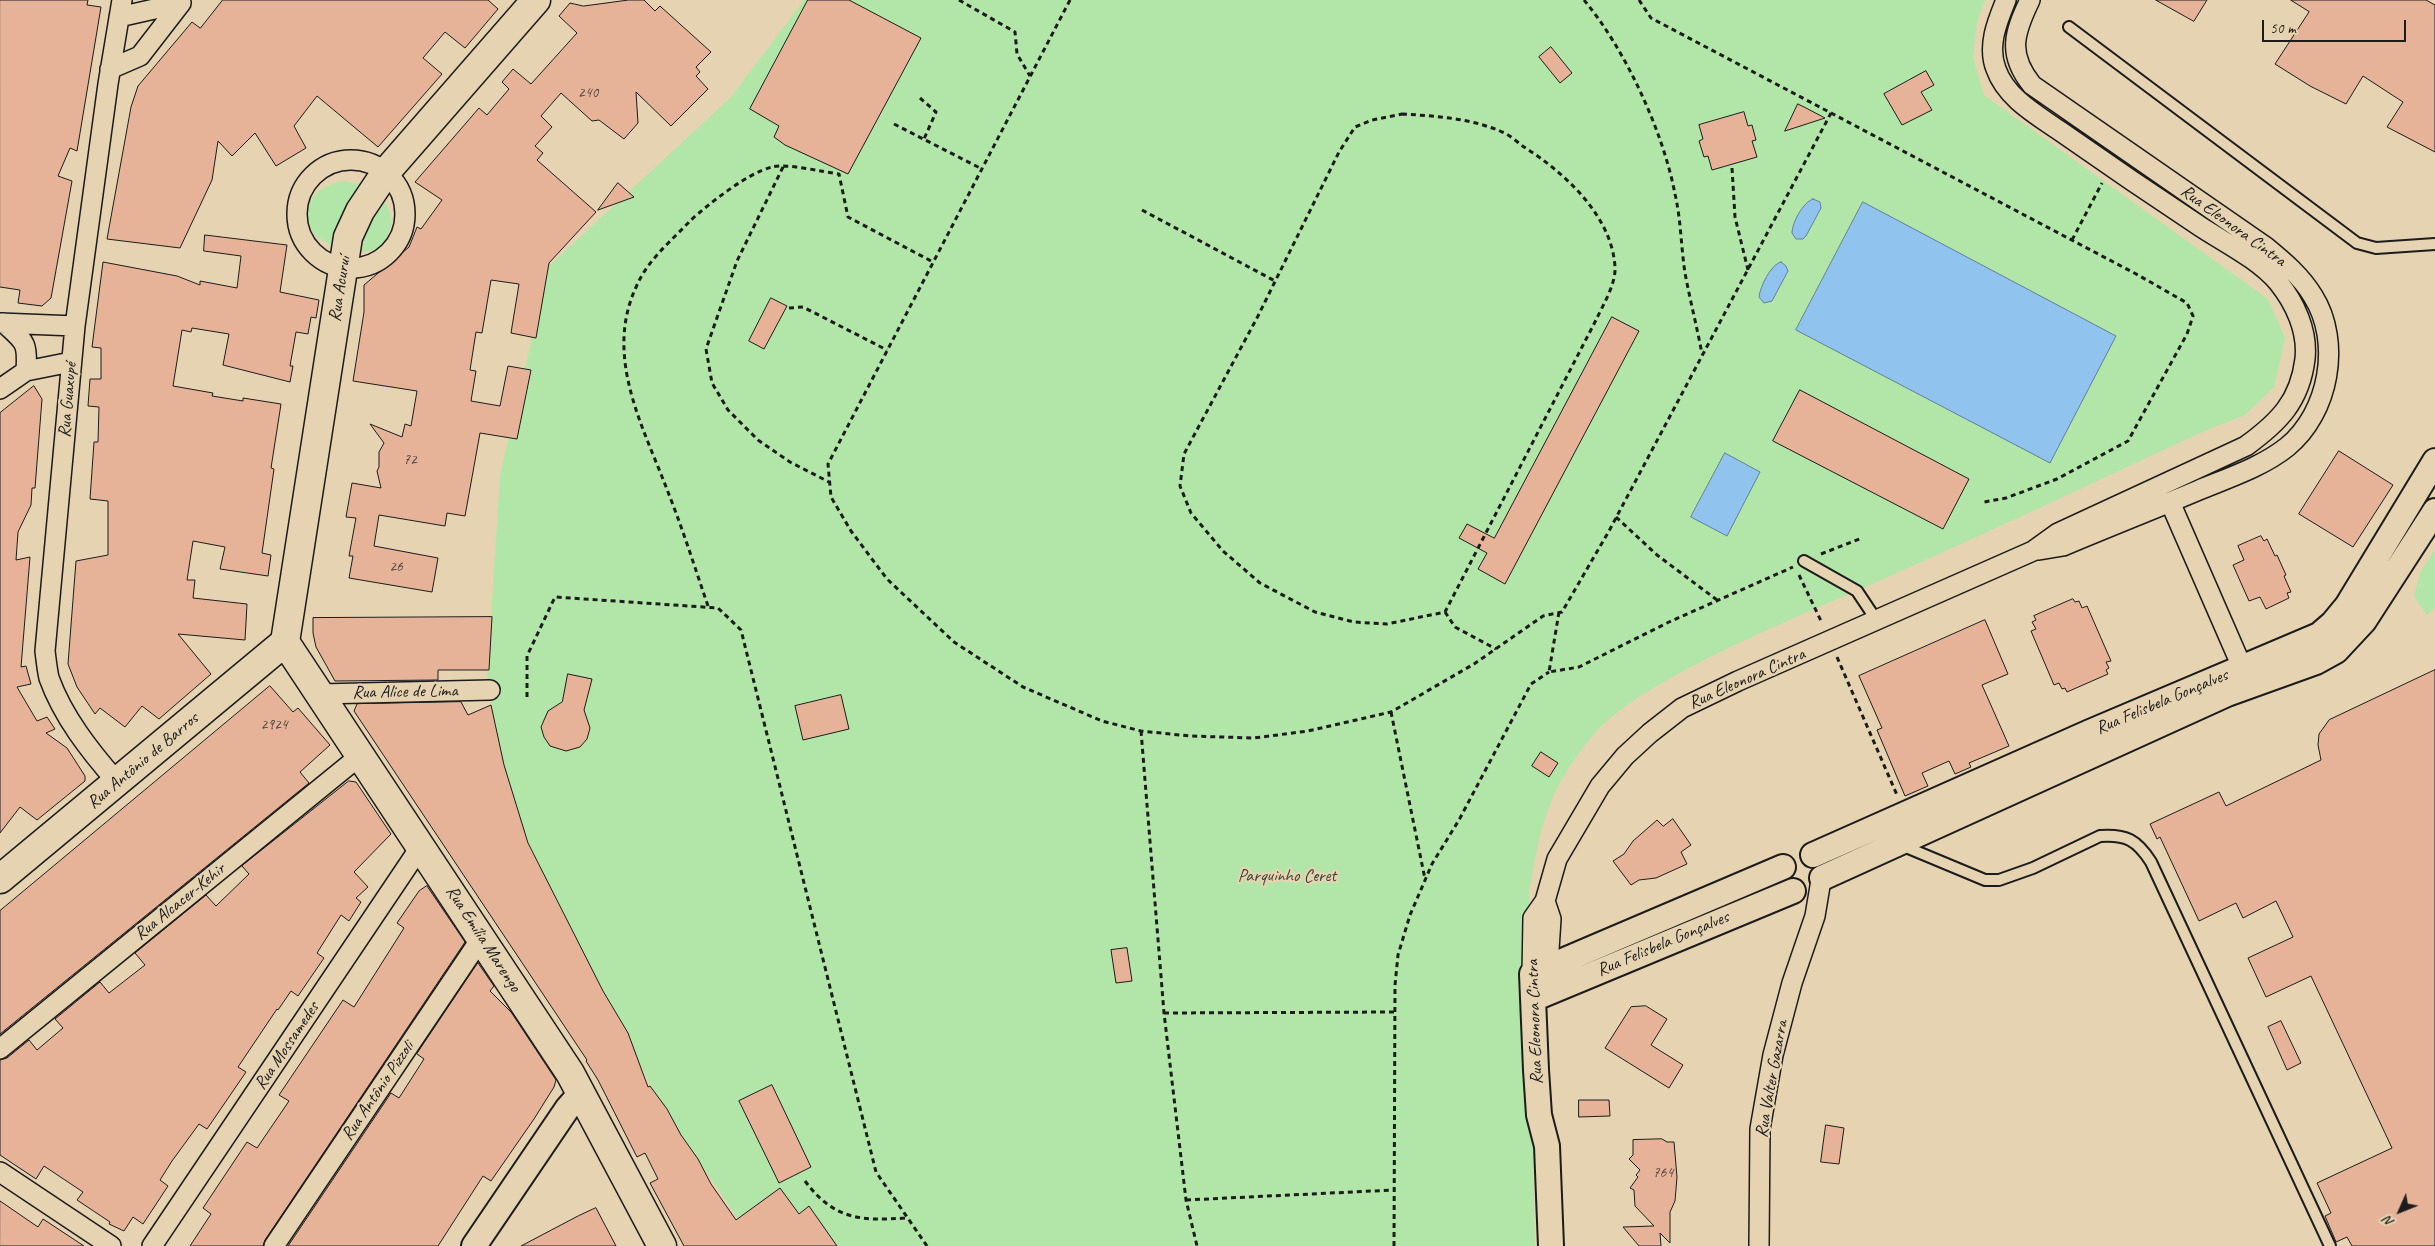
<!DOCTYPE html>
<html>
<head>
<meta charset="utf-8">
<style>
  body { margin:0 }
  #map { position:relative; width:2435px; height:1246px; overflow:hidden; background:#e6d3b1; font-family:Caveat,sans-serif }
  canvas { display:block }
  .north { position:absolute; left:2375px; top:1186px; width:50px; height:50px; -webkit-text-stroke:4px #e6d3b1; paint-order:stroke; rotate:226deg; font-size:14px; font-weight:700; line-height:20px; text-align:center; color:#1c1c1c }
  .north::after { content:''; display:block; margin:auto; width:18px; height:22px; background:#1c1c1c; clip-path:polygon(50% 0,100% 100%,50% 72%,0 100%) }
  .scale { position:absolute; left:2262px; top:20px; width:144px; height:22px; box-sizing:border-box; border:2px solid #1c1c1c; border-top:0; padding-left:6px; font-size:15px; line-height:18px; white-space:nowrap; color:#1c1c1c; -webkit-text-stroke:4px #e6d3b1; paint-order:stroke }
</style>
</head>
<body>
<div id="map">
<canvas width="2435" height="1246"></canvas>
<div class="north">N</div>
<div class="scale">50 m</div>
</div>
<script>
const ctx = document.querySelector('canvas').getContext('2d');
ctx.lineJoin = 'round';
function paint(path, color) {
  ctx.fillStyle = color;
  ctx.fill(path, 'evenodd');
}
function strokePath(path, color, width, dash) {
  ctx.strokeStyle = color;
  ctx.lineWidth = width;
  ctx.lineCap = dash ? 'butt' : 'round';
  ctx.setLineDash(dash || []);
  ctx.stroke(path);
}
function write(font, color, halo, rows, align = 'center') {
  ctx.font = font + ' Caveat,sans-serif';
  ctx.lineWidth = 4.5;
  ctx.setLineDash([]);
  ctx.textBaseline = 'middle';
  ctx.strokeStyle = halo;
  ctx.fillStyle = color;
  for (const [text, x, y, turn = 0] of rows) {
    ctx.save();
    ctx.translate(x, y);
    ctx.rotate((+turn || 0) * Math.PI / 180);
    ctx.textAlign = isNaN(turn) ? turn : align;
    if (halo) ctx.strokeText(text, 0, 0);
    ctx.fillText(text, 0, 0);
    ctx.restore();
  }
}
paint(new Path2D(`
  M 804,0 L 1985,0 L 1977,22 L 1973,57 L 1984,95 L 2268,299 L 2285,338 L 2274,387 L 2245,415 L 2202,432 C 2095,482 1989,532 1881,580 C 1815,609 1749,636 1685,670 C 1653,688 1619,706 1594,734 C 1549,787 1539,828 1529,895 L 1535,1246 L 756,1246 L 660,1103 L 551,895 L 506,790 L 487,681 L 500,475 L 549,266 L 731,97 Z
  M 342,181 L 363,185 L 334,247 L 315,236 L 305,217 C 312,193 318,188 342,181 Z
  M 385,201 C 396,223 392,230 378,250 L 361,252 L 366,231 Z
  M 2435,550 L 2435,608 L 2427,615 L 2414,596 L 2420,573 Z`), '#b2e6a8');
const water = new Path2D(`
  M 1813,199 L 1820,202 L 1821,208 L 1806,236 L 1803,239 L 1796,239 L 1792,233 C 1792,223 1803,202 1813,199 Z
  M 1863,202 L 2116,336 L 2050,463 L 1796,330 Z
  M 1781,262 L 1786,266 L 1788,271 L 1772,301 L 1764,303 L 1759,297 C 1760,287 1771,264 1781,262 Z
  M 1725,453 L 1760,472 L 1727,536 L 1691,517 Z`);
paint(water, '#90c3ed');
strokePath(water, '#628099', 1);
const building = new Path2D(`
  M 0,0 L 88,0 L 87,5 L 101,7 L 77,151 L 70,148 L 58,176 L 72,181 L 51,298 L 42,306 L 18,303 L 20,290 L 0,287 Z
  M 223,0 L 488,0 L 498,9 L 465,48 L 445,32 L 423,58 L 442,74 L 378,147 L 317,96 L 294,126 L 306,148 L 276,166 L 255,133 L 232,156 L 218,141 L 212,180 L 180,248 L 107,239 L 131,107 L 138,86 L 192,22 L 200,28 Z
  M 629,0 L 644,0 L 655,11 L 660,6 L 711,52 L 696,67 L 700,72 L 696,76 L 708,89 L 671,126 L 636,92 L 638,123 L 624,139 L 599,120 L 592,121 L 561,93 L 541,116 L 552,127 L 535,146 L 543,153 L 537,160 L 596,212 L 549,263 L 536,338 L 511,333 L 519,284 L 491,280 L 482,333 L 476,332 L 470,370 L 476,371 L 471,401 L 500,406 L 508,366 L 531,370 L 517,439 L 480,433 L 465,516 L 447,513 L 445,526 L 379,515 L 374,546 L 438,558 L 432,592 L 349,578 L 353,556 L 349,556 L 356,518 L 346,517 L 352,483 L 381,488 L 377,471 L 379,467 L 379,452 L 384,443 L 370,424 L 402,437 L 405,424 L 411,426 L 417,391 L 353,381 L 364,312 L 364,285 L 409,247 L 417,227 L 421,229 L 442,200 L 415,182 L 479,108 L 487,115 L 509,89 L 502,82 L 513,69 L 531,84 L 577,33 L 559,16 L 570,3 L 583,6 Z
  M 808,0 L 849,0 L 921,38 L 848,174 L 785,145 L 774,137 L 779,126 L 750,109 Z
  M 2156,0 L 2207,0 L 2194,21 Z
  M 2291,0 L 2426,0 L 2435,5 L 2435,152 L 2387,127 L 2403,102 L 2363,76 L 2346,104 L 2310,86 L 2275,64 L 2309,12 Z
  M 1551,47 L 1572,73 L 1560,83 L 1539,57 Z
  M 1926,71 L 1934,85 L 1921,92 L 1932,110 L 1902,125 L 1884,94 Z
  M 1798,104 L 1806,108 L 1825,118 L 1785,131 Z
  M 1744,112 L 1748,126 L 1752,125 L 1756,140 L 1752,141 L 1757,157 L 1712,170 L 1708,156 L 1704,157 L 1699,141 L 1703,139 L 1699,125 Z
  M 618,183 L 634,197 L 598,210 Z
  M 205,235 L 287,245 L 280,292 L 319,300 L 316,318 L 311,317 L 308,334 L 296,332 L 290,366 L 293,366 L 290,382 L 223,365 L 229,334 L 192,328 L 191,332 L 182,330 L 173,386 L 213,393 L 212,396 L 243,401 L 243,398 L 281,404 L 271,468 L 274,469 L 262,553 L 271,555 L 268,576 L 220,569 L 225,547 L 193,541 L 187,580 L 195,580 L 193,598 L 247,604 L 245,640 L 178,634 L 211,674 L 159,719 L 142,706 L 125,727 L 100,708 L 95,714 L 77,687 L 68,664 L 76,561 L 108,555 L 108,501 L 90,499 L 94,442 L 98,442 L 99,407 L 88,406 L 90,379 L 101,379 L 101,348 L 92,347 L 103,262 L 177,276 L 200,285 L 200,281 L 237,288 L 241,256 L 204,251 Z
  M 771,298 L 787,306 L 764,349 L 749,341 Z
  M 1612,317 L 1639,331 L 1505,584 L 1478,569 L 1487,553 L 1459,538 L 1467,524 L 1494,538 Z
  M 34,386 L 42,399 L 35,488 L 32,488 L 31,505 L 18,532 L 16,560 L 30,557 L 21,667 L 26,666 L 31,684 L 17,687 L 37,721 L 47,717 L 55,729 L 46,733 L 67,748 L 85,776 L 85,781 L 37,820 L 20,807 L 0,833 L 0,413 Z
  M 1800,390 L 1969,479 L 1943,529 L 1773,441 Z
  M 2339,451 L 2393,485 L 2353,547 L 2299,514 Z
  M 2261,536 L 2264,541 L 2267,539 L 2275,556 L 2277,555 L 2286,575 L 2284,576 L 2291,592 L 2287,593 L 2289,598 L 2266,609 L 2260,597 L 2249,601 L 2233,565 L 2244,560 L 2238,546 Z
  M 2073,599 L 2075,602 L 2079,601 L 2082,608 L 2087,606 L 2111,661 L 2106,662 L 2109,668 L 2106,670 L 2108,674 L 2067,692 L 2065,688 L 2062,689 L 2059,683 L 2054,685 L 2031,631 L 2036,629 L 2032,622 L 2036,620 L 2034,616 Z
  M 492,617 L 489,670 L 438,670 L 438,680 L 335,681 L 316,647 L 313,633 L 313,618 Z
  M 1985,620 L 2008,674 L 1982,685 L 2009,746 L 1969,763 L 1971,767 L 1955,774 L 1949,761 L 1922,773 L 1928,786 L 1905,796 L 1877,730 L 1882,728 L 1859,676 Z
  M 2435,670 L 2435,1246 L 2352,1246 L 2347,1237 L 2336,1242 L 2325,1216 L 2331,1213 L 2317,1183 L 2392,1148 L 2311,976 L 2266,997 L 2248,958 L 2293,937 L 2276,901 L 2243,918 L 2236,903 L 2199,921 L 2160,837 L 2157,839 L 2150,824 L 2219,792 L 2226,806 L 2321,760 L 2318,745 L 2319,734 L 2329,720 Z
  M 568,674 L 592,679 L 584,710 L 590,728 L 587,739 L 580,747 L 566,751 L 550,746 L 544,737 L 541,727 L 548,711 L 562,702 Z
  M 270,686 L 293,712 L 298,708 L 330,745 L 300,772 L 309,783 L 0,1034 L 0,911 Z
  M 841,695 L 849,729 L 803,740 L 795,706 Z
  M 461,702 L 468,715 L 491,705 L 504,765 L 528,843 L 603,991 L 628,1033 L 648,1087 L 650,1086 L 667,1109 L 681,1135 L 698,1159 L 711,1184 L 736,1220 L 780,1188 L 799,1214 L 809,1206 L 837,1246 L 684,1246 L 650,1183 L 658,1179 L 645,1153 L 637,1157 L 598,1080 L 586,1061 L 587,1060 L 354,711 L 357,704 Z
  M 1541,752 L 1558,763 L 1549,777 L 1532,766 Z
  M 349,781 L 356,782 L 391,834 L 354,872 L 368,887 L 356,898 L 361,902 L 349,921 L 341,915 L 317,953 L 324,958 L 298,996 L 291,991 L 278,1010 L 277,1009 L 238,1067 L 246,1072 L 207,1129 L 199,1124 L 172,1161 L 160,1180 L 168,1186 L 143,1224 L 133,1217 L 124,1231 L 109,1224 L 110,1222 L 77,1200 L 83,1192 L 44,1166 L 36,1179 L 0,1155 L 0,1060 L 7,1058 L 29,1040 L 37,1050 L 63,1028 L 55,1019 L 100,982 L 109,993 L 145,965 L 135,953 L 206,895 L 216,906 L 249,874 L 242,866 Z
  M 1673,819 L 1691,845 L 1681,852 L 1687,864 L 1656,878 L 1639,880 L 1631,885 L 1613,861 L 1624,854 L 1633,841 L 1657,820 L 1663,826 Z
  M 427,886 L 465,942 L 265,1240 L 263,1246 L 190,1246 L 211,1214 L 203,1208 L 247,1142 L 257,1148 L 289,1101 L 279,1095 L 343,1000 L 354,1007 L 404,928 L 397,923 L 419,891 Z
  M 1127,948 L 1132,981 L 1116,983 L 1111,950 Z
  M 478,963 L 494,986 L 490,991 L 511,1012 L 556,1080 L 554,1087 L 534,1119 L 491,1181 L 483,1176 L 438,1246 L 288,1246 L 391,1093 L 399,1098 L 424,1059 L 417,1054 Z
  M 1646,1006 L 1667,1019 L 1651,1045 L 1683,1065 L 1669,1088 L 1605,1048 L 1631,1007 Z
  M 2281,1021 L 2301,1063 L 2287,1070 L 2268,1027 Z
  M 772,1085 L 811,1167 L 779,1183 L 739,1101 Z
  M 1579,1100 L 1609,1100 L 1610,1116 L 1579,1117 Z
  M 1826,1125 L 1844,1128 L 1839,1164 L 1821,1162 Z
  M 1662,1139 L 1667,1142 L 1674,1142 L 1677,1177 L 1675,1201 L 1670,1212 L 1670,1243 L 1660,1233 L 1661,1246 L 1639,1246 L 1623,1227 L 1654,1226 L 1635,1206 L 1634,1190 L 1630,1188 L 1638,1177 L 1636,1175 L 1640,1170 L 1629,1159 L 1633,1155 L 1633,1140 Z
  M 0,1201 L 38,1227 L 43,1219 L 84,1246 L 0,1246 Z
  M 596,1208 L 616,1246 L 521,1246 L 578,1216 Z`);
paint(building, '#e6b399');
strokePath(building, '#1c1c1c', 1);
const service = new Path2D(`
  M 2069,27 L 2357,243 L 2376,248 L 2435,244
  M 1804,561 L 1857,591 L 1877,621
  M 1901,845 L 1985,880 L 1999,880 L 2033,868 L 2100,836 C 2126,834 2137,840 2151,862 L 2330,1246`);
const minor = new Path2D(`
  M 2030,0 C 2014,33 2007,54 2032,85 L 2266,247 C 2283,261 2301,276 2313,296 C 2342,342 2329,413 2287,447 C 2262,467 2228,478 2199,490 C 2154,509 2108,527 2063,546 L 2039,550
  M 110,69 L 140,56 L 181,3 L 119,17
  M297 214a54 54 0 1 1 108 0a54 54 0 1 1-108 0Z
  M 0,323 L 75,326
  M 4,323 C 25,342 28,342 26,371
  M 0,389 L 26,371 L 71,362
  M 2170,502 L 2242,667
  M 320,694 L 490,690
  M 117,782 C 90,751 63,717 49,678 C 47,669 46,659 45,651 L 75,326 L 108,84 L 122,0
  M 1545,901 L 1551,919 L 1548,965
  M 1532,974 L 1533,918 L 1545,901 L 1557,859 L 1600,786 L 1625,756 L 1650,733 L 1682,708 L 1738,681 L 2033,551 L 2058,533 L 2246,446 C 2279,422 2300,401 2305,359 C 2308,331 2295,303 2278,282 C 2258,259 2227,244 2201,227 C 2154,196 2107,164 2060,131 C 2037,115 2006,98 1996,69 C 1987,46 1997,22 2006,0
  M 0,1049 L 361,755
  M 0,1172 L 111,1246
  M 152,1246 L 421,846
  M 274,1246 L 482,937
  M 1759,1246 L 1760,1129 L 1773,1055 L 1792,983 L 1815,916 L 1821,880`);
const tertiary = new Path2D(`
  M 1813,855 L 2090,732 L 2319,635 L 2333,623 L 2347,606 L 2435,461
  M 1822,878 L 2227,694 L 2316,662 L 2336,651 L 2364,621 L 2435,511
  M 1533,999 L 1793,891
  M 474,1246 L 567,1109 L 581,1093
  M 1551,1246 L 1547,1146 L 1539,1115 L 1536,1070 L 1532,974 L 1783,867`);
const secondary = new Path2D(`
  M 285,642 L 348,237 L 360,211 L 386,172 L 536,0
  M 285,642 L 570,1073 L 662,1246
  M 0,879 L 285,642`);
strokePath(service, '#1c1c1c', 14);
strokePath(minor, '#1c1c1c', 22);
strokePath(tertiary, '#1c1c1c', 28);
strokePath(secondary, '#1c1c1c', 31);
strokePath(new Path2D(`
  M 959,0 L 1015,32 L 1017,54 L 1030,76
  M 1070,0 L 828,464 L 831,497 L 851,531 L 887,579 L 954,642 L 1023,687 L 1102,721 L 1141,731 L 1190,736 L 1254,738 L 1308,731 L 1391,712 L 1474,664 L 1543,616 L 1562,612 L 1609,531 L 1831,113
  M 1584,0 C 1625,49 1663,131 1675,194 C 1681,220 1681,247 1685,273 C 1690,300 1697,327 1702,354
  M 1639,0 L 1651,18 L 2138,275 L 2187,303 L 2193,316 L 2187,334 L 2128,441 L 2057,479 L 2006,498 L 1984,502
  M 920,98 L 936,112 L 924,139
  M 1402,114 C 1435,116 1471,118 1502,132 C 1510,135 1517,142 1524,147 C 1565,173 1612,216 1615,267 C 1616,284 1603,305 1596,320 L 1445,612 L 1387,624 L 1354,622 L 1315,612 L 1260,583 L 1223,551 L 1191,513 L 1180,486 L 1184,454 L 1258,316 L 1339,152 L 1355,127 L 1372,120 Z
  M 894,124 L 982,169
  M 783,167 L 737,261 L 706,349 L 712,383 L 728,410 L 758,440 L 790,462 L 829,482
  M 1732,168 L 1735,217 L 1748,270
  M 1142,210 L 1275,281
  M 2072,240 L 2102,183
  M 789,308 L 803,307 L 887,350
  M 1616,517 L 1657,555 L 1717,600
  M 1821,554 L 1862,538
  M 1799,575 L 1822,623
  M 708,606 C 695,568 683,530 668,492 C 643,426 603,356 637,285 C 648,260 671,241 690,221 C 707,205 749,172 772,167 C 786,163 823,172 839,174 L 848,217 L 933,262
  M 1445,612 L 1455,627 L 1496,649
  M 1559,612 L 1549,672 L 1579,667 L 1669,622 L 1793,567
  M 1837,657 L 1897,795
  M 527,697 L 527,656 L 555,597 L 718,608 L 741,630 L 876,1172 L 927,1246
  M 1391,712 L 1425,879
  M 1141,731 L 1164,1013 L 1186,1200 L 1197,1246
  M 1164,1013 L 1395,1012
  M 805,1181 C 834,1220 861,1221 906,1218
  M 1186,1200 L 1394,1190
  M 1394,1246 L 1395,985 L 1398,955 L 1410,915 L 1432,864 L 1459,820 L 1531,684 L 1549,672`), '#1c1c1c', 3, [5, 4]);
strokePath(service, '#e6d3b1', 10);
strokePath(minor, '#e6d3b1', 19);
strokePath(tertiary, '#e6d3b1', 24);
strokePath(secondary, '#e6d3b1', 28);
write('15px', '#4e423b', null, [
  ["240",588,93],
  ["72",410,460],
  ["26",396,567],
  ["2924",274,725],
  ["764",1663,1173]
]);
write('18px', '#1c1c1c', '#e6d3b1', [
  ["Rua Eleonora Cintra",2233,226,36],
  ["Rua Acuruí",340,289,-81],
  ["Rua Guaxupé",68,400,-85],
  ["Rua Eleonora Cintra",1747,679,-24],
  ["Rua Alice de Lima",405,692,-1],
  ["Rua Felisbela Gonçalves",2162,702,-23],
  ["Rua Antônio de Barros",143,761,-40],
  ["Rua Alcacer-Kehir",180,902,-39],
  ["Rua Emília Marengo",483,939,57],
  ["Rua Felisbela Gonçalves",1663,944,-23],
  ["Rua Eleonora Cintra",1535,1022,-92],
  ["Rua Mossamedes",287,1046,-56],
  ["Rua Valter Gazarra",1772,1079,-80],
  ["Rua Antônio Pizzoli",378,1091,-56]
]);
write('18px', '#3a4438', '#e6d3b1', [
  ["Parquinho Ceret",1287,876]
]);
</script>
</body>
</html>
